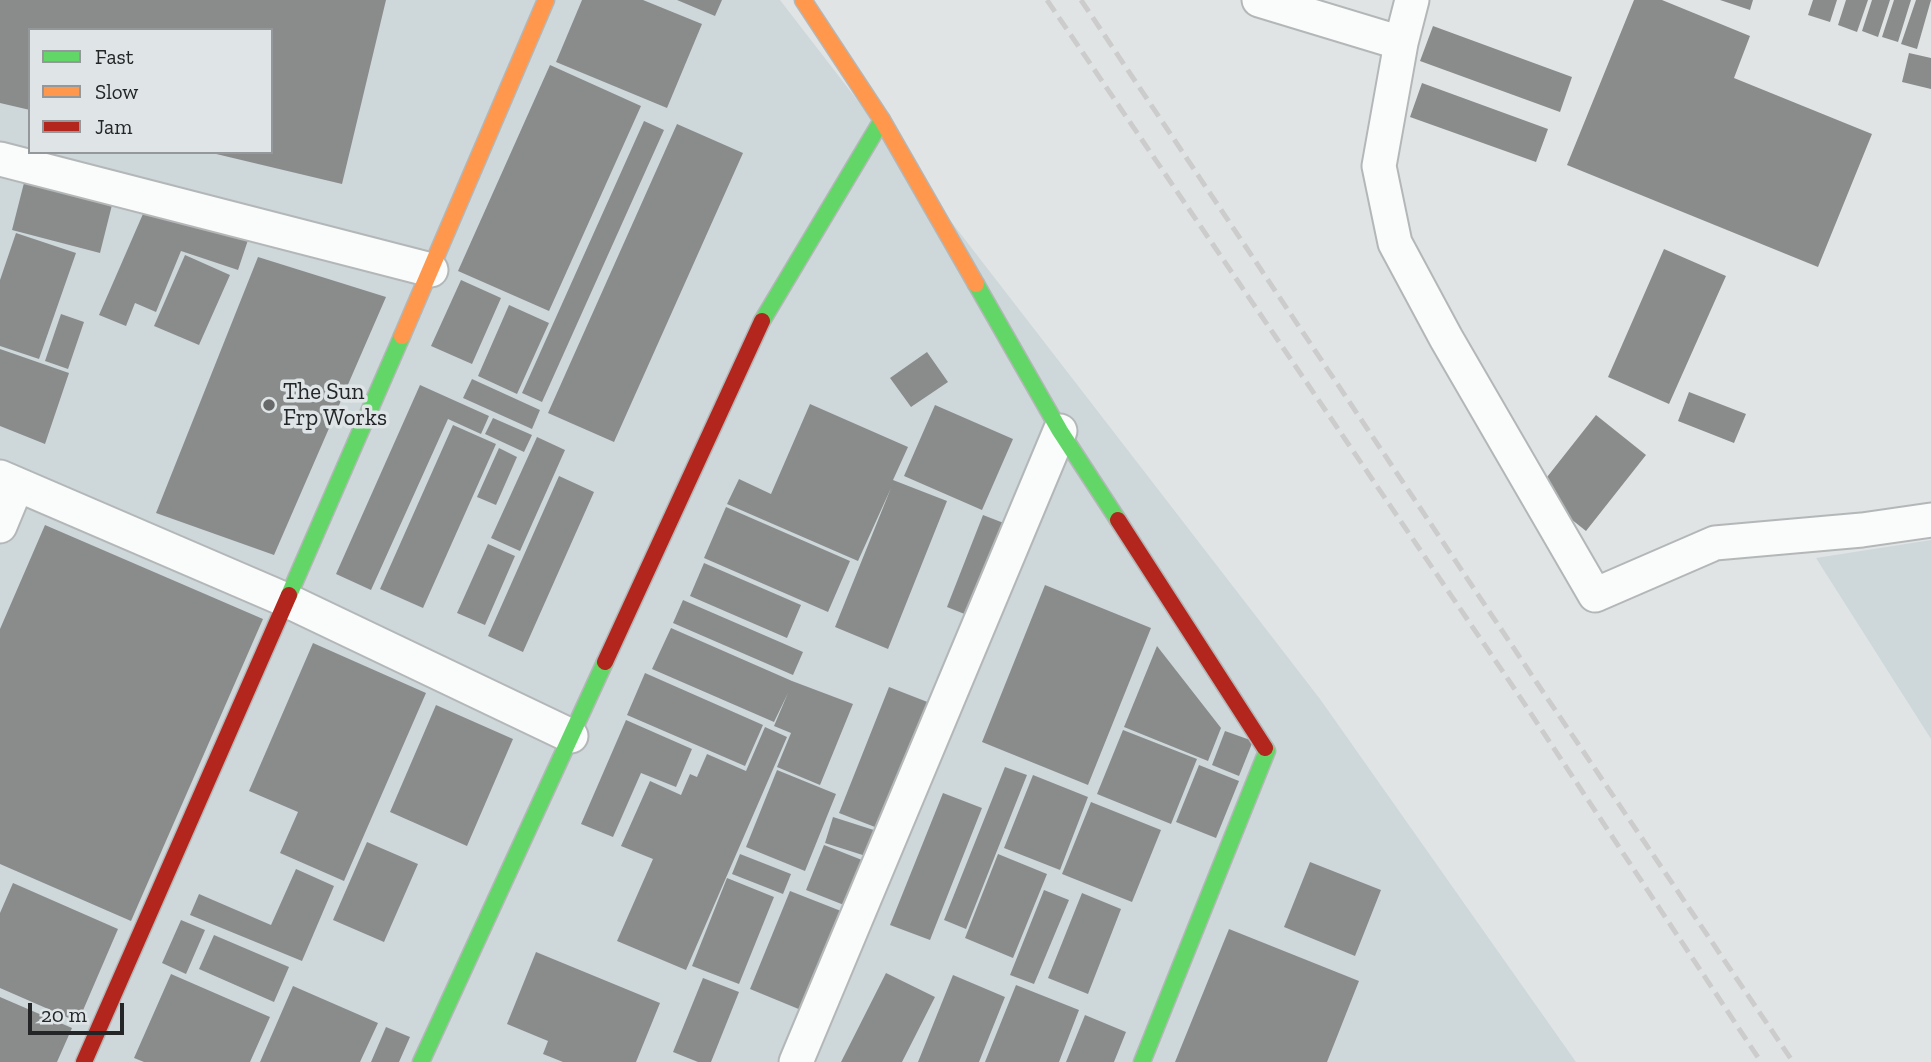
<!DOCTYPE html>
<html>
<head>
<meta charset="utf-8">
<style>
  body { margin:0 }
  #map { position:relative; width:1931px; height:1062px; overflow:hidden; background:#e1e4e5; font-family:"Zilla Slab",serif }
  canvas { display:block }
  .legend { position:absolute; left:28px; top:28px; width:245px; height:126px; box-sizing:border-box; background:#dfe5e7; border:2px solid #94989a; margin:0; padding:9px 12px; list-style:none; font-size:21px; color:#232526 }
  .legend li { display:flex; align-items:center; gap:14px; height:35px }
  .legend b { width:35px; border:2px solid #94989a }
  .scale { position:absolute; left:28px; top:1003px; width:96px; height:32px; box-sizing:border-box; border:4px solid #232526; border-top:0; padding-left:9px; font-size:21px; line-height:24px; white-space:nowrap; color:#232526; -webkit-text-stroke:5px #dfe5e7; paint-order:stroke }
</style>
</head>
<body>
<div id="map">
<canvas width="1931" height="1062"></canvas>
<ul class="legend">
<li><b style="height:9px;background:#63d668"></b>Fast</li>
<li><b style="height:9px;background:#ff974d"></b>Slow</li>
<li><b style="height:9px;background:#b3261e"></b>Jam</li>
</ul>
<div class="scale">20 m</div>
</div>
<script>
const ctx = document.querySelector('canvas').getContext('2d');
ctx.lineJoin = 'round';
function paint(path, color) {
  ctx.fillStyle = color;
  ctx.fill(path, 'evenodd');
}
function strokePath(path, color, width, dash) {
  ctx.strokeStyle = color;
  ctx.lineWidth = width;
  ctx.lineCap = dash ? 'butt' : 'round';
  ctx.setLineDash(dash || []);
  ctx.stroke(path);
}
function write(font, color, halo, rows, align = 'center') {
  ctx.font = font + ' "Zilla Slab",serif';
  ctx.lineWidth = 7;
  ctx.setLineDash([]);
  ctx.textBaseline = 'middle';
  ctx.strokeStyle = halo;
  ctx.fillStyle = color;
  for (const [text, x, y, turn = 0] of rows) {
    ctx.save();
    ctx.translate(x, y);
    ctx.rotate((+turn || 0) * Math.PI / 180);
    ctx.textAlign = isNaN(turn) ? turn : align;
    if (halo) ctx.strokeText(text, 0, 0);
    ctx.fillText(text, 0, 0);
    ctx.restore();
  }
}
paint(new Path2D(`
  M 0,0 L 780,0 L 1320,699 L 1576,1062 L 0,1062 ZM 30,30 L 271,30 L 271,152 L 30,152 Z
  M 1931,540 L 1931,739 L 1816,558 Z`), '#ced8da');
paint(new Path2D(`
  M 0,0 L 386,0 L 342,184 L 212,153 L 271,152 L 271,30 L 30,30 L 30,110 L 0,103 Z
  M 582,0 L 643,0 L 702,24 L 667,108 L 556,62 Z
  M 677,0 L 722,0 L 715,16 Z
  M 1634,0 L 1662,0 L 1750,36 L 1734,78 L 1872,134 L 1818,267 L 1567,165 Z
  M 1720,0 L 1753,0 L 1750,10 Z
  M 1813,0 L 1837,0 L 1830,22 L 1808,15 Z
  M 1846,0 L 1868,0 L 1857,32 L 1838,25 Z
  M 1872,0 L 1890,0 L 1878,37 L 1862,31 Z
  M 1894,0 L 1911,0 L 1898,42 L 1882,37 Z
  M 1916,0 L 1931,0 L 1917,49 L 1901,44 Z
  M 1433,26 L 1572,77 L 1560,112 L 1420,61 Z
  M 1909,53 L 1931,58 L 1931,89 L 1902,82 Z
  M 550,65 L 641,106 L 549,311 L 458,271 Z
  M 1422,83 L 1548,129 L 1536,162 L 1410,117 Z
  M 644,121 L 664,130 L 542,402 L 522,393 Z
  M 677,124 L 743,153 L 614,442 L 548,413 Z
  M 25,179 L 113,201 L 100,253 L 12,230 Z
  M 146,207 L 248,240 L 238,270 L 181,251 L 156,312 L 135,303 L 126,326 L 99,315 Z
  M 16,233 L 76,253 L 39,359 L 0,346 L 0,280 Z
  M 1664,249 L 1726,276 L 1669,404 L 1608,377 Z
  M 185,255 L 230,275 L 199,345 L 154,326 Z
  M 258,257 L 386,297 L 274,555 L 156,513 Z
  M 461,280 L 501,298 L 472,364 L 431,346 Z
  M 509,305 L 549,323 L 517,394 L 478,376 Z
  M 61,314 L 84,322 L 68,369 L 45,361 Z
  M 0,349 L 69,373 L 45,444 L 0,426 Z
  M 927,352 L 948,382 L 911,407 L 890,378 Z
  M 472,379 L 540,410 L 532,429 L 463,398 Z
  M 420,385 L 489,416 L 481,434 L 448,419 L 371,590 L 336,574 Z
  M 1689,392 L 1746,414 L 1734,443 L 1678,421 Z
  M 810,404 L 908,447 L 893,480 L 947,501 L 888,649 L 835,627 L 891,488 L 858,561 L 727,504 L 739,479 L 771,494 Z
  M 935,405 L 1013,439 L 982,510 L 904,476 Z
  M 1596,415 L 1646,455 L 1586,531 L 1536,491 Z
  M 493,418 L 532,435 L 524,452 L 485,434 Z
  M 453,425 L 496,444 L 423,608 L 380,589 Z
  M 537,437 L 565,450 L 520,551 L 491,538 Z
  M 499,448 L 517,457 L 496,505 L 477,497 Z
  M 559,476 L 594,492 L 523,652 L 488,636 Z
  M 726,507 L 850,561 L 828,612 L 704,558 Z
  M 983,515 L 1014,527 L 977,619 L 947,607 Z
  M 45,525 L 263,619 L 131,921 L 0,864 L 0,629 Z
  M 488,544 L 515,556 L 485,625 L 457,613 Z
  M 704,563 L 801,605 L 787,638 L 690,596 Z
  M 1045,585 L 1151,628 L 1088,785 L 982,742 Z
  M 683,600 L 803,652 L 793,675 L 673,623 Z
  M 671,628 L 792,681 L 853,704 L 820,785 L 777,767 L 791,733 L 774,726 L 788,693 L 774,722 L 652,669 Z
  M 313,643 L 426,693 L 344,881 L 280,853 L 298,812 L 249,791 Z
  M 1157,646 L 1221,728 L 1208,761 L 1124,727 Z
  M 645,673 L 763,725 L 745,766 L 627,715 Z
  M 889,687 L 930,703 L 880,829 L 839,813 Z
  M 436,705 L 513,739 L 467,846 L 390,812 Z
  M 626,720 L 692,749 L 676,787 L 641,773 L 613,837 L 581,824 Z
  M 765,727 L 787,737 L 686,970 L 617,941 L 653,859 L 621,846 L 650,781 L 681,795 L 690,774 L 697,777 L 707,754 L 746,771 Z
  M 1123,730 L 1197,759 L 1171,824 L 1097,794 Z
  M 1225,731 L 1253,741 L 1239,776 L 1212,765 Z
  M 1199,765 L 1239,781 L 1216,838 L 1176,822 Z
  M 1005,767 L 1027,775 L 966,929 L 944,920 Z
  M 777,770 L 836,794 L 805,871 L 746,847 Z
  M 1033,775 L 1088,797 L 1060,870 L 1004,848 Z
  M 943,793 L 982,808 L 930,940 L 890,925 Z
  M 1091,802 L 1161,830 L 1132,902 L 1062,874 Z
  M 833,817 L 880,832 L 872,858 L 825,843 Z
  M 367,842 L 418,864 L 384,942 L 333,920 Z
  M 824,845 L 862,860 L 844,905 L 806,890 Z
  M 740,854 L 791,874 L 783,894 L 732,874 Z
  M 998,854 L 1047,874 L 1013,958 L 965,938 Z
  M 1310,862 L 1381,890 L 1355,956 L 1284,927 Z
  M 296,869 L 334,886 L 302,961 L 190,915 L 199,894 L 271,925 Z
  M 727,878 L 774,897 L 739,984 L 692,966 Z
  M 13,883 L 118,929 L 78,1022 L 0,988 L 0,913 Z
  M 1044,890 L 1069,900 L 1034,984 L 1010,975 Z
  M 790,891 L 841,911 L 801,1010 L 750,989 Z
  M 1082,893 L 1121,909 L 1088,994 L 1048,978 Z
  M 181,920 L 205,930 L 186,974 L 162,963 Z
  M 1229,929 L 1359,981 L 1327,1062 L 1175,1062 Z
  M 214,935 L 289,967 L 274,1002 L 199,969 Z
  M 536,952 L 660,1003 L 636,1062 L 563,1062 L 543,1054 L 548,1041 L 507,1024 Z
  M 886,973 L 935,997 L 902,1062 L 841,1062 Z
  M 171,974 L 270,1017 L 250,1062 L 144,1062 L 134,1058 Z
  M 953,975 L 1005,997 L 979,1062 L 918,1062 Z
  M 703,978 L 739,992 L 711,1062 L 698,1062 L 673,1052 Z
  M 1016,985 L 1079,1010 L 1059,1062 L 985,1062 Z
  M 293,986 L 378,1023 L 360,1062 L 260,1062 Z
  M 0,997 L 72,1028 L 57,1062 L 0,1062 Z
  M 1085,1015 L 1126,1032 L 1114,1062 L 1066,1062 Z
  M 386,1027 L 410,1037 L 399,1062 L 371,1062 Z`), '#8a8c8c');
const street = new Path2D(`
  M 1259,0 L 1401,43
  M 1412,0 L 1401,43 L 1379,166 L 1395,243 L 1446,338 L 1595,595 L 1715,543 L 1862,530 L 1931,520
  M 0,159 L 431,270
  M 0,477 L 286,600 L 571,736
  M 0,526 L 17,485
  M 796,1062 L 1060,431`);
const fast = new Path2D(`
  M 976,284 L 1060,431 L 1118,520
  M 762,321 L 882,120
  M 289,595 L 402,336
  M 421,1062 L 605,662
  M 1142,1062 L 1267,751 L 1265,748`);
const slow = new Path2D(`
  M 803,0 L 882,120 L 976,284
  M 402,336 L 546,0`);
const jam = new Path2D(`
  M 1118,520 L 1265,748
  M 605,662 L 762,321
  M 84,1062 L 289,595`);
strokePath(street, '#b4b7b8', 37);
strokePath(fast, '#b4b7b8', 19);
strokePath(slow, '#b4b7b8', 19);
strokePath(jam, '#b4b7b8', 19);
strokePath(street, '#fafbfb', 33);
strokePath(fast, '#63d668', 16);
strokePath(slow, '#ff974d', 16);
strokePath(jam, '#b3261e', 16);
strokePath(new Path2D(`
  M 1047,0 L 1518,694 L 1761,1062
  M 1081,0 L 1537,683 L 1793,1062`), '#ccc', 5, [14, 7]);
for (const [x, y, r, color] of [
  [269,405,7,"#666869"]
]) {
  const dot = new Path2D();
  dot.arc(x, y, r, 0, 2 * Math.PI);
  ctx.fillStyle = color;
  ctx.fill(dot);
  strokePath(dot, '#dfe5e7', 2.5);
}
write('23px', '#232526', '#dfe5e7', [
  ["The Sun",283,392],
  ["Frp Works",283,418]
], 'left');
</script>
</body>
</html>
